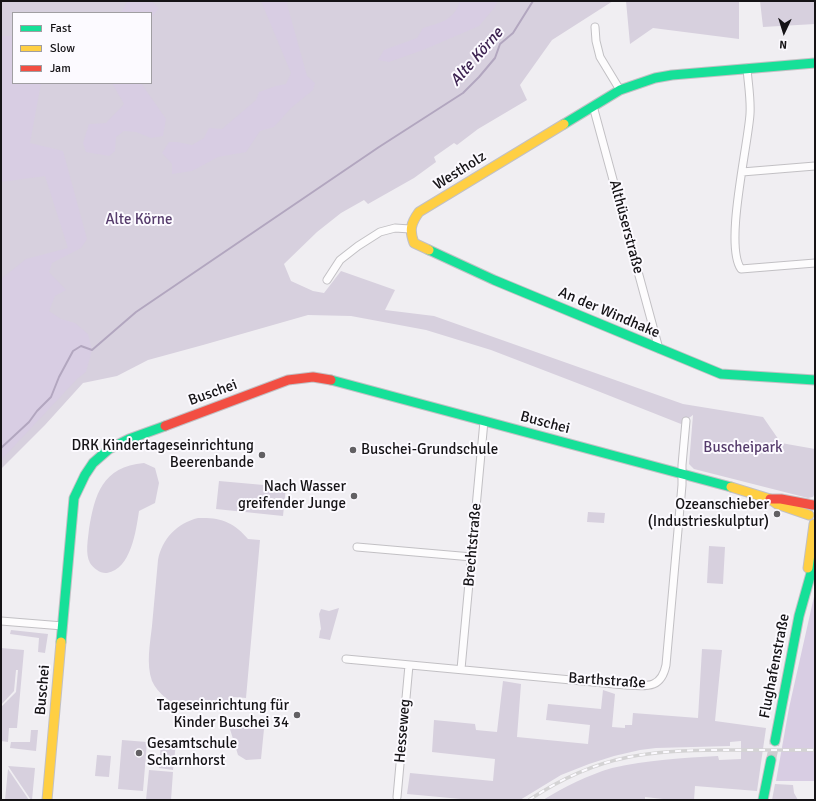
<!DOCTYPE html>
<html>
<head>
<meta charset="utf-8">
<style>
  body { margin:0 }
  #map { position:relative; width:816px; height:801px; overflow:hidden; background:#f0eef2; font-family:Signika,sans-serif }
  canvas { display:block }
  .frame { position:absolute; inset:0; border:2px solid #151316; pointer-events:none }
  .legend { position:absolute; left:12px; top:12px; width:140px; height:72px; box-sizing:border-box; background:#fcfaff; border:1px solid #a09ea2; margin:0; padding:5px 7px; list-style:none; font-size:12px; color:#151316 }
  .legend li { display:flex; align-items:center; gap:8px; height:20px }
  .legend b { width:20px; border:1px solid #a09ea2 }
  .north { position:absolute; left:764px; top:12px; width:40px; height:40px; -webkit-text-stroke:3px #fcfaff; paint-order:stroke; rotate:184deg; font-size:11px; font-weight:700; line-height:16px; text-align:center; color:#151316 }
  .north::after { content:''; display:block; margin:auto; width:14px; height:18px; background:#151316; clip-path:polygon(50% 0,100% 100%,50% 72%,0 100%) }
</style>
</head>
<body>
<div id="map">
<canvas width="816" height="801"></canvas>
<div class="frame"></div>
<ul class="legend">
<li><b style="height:5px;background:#16e098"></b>Fast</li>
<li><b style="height:5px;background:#ffcf43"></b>Slow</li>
<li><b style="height:5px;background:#f24e42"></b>Jam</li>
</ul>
<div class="north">N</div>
</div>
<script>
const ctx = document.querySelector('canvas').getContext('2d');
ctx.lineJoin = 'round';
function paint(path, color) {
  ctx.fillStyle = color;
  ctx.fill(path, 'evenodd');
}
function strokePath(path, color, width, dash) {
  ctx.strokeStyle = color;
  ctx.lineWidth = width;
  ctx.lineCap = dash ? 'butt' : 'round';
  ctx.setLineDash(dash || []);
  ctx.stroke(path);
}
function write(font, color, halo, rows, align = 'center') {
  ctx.font = font + ' Signika,sans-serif';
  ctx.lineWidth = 4;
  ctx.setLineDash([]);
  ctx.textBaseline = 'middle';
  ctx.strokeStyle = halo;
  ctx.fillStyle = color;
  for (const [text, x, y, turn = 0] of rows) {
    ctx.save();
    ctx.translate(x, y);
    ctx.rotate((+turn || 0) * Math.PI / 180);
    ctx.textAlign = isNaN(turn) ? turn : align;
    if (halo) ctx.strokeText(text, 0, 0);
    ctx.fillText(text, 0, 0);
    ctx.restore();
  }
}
paint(new Path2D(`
  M 1,1 L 613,1 L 552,40 L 520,85 L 527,100 L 478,129 L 457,145 L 454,143 L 434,157 L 436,162 L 414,178 L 368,204 L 364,200 L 341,213 L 317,232 L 284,264 L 291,281 L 313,291 L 324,293 L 341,271 L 395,290 L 385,310 L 434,316 L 683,404 L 763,417 L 781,443 L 815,449 L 815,493 L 813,497 L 808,498 L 694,469 L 689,464 L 693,415 L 681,424 L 590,388 L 491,350 L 426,330 L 351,316 L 308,315 L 203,345 L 148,360 L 117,376 L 83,383 L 45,425 L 1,469 ZM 13,13 L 151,13 L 151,83 L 13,83 Z
  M 626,1 L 739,1 L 739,39 L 653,28 L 630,44 Z
  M 760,1 L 815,1 L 815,24 L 763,27 Z
  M 144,463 L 155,468 L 159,483 L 155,503 L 139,511 C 136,531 131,569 107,573 C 101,574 93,568 90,563 C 85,554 88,539 89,529 C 95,494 102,467 144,463 Z
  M 219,481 L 286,487 L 283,516 L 216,509 Z
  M 588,512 L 605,513 L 604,523 L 587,522 Z
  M 198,518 C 220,517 234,522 248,539 L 260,540 L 246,698 L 234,697 C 220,708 201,716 183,708 C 171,703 158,694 152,681 C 146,664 150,644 152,626 C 154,604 156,582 158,560 C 162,539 177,523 198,518 Z
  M 709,546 L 725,547 L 723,584 L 707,583 Z
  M 339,608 L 330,640 L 319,638 L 320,631 L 321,629 L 319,614 L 321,609 L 329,611 Z
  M 11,630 L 48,634 L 45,653 L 38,652 L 39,638 L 10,634 Z
  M 1,648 L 24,650 L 17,728 L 9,728 L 8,742 L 1,741 L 1,707 L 16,692 L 18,670 L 16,670 L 14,691 L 1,705 Z
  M 702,649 L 722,650 L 715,721 L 766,728 L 757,791 L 695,786 L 694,800 L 672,800 L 645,797 L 645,800 L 543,800 C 564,787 588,775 612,768 C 647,760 683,758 718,756 L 719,760 L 741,759 L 741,741 L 730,742 L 730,746 L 656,748 L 640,750 L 614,756 L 589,764 L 561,775 L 520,800 L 472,800 L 407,794 L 410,773 L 493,781 L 495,759 L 432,752 L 434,720 L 475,724 L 476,730 L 497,732 L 503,681 L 521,684 L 517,737 L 588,744 L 590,725 L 546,720 L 548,704 L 601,709 L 603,690 L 615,694 L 612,727 L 625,728 L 625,725 L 632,725 L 633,713 L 698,718 Z
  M 229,726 L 264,729 L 261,759 L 246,760 L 238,755 Z
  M 31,730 L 38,730 L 36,751 L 10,748 L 11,742 L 30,742 Z
  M 122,740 L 147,742 L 143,791 L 118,789 Z
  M 161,742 L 176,743 L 173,770 L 159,768 Z
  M 97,755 L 111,756 L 109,777 L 95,776 Z
  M 8,766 L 35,768 L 32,800 L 31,800 Z
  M 8,769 L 29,800 L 5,800 Z
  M 149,770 L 173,772 L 171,800 L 146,800 Z
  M 775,784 L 793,785 L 794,793 L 798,800 L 772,800 Z`), '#d7d0de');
paint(new Path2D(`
  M 127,1 L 151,1 L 159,8 L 151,18 L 151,13 L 119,13 L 123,10 Z
  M 261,1 L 288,1 L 287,4 L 307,76 L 315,83 L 313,90 L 291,108 L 274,127 L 260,131 L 246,152 L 218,157 L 192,171 L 172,174 L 172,164 L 162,153 L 169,142 L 177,142 L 192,145 L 204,138 L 209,128 L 222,129 L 256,100 L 259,92 L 276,86 L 286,84 L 291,73 Z
  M 460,1 L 498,1 L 495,7 L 479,26 L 423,50 L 389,62 L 378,60 L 384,50 L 417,38 L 423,28 C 439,23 454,21 460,1 Z
  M 1,36 L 13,36 L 13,83 L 41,83 L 30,143 L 63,151 L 87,239 L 81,248 L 52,263 L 49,272 L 66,290 L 55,296 L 49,311 L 61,319 L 75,323 L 88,334 L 92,350 L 86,372 L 78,378 L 1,460 L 1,279 L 26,259 L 68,248 L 45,176 L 1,182 Z
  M 112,83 L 141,83 L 166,119 L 163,136 L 151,138 L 136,132 L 124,131 L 116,137 L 115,151 L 109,156 L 86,152 L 83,143 L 89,124 L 106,123 L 124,104 Z
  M 815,592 L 815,781 L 776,781 L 789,708 Z`), '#d8cde3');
strokePath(new Path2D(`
  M 1,448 L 29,422 L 37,411 L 51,397 L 59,377 L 73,351 L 81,346 L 92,350 L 136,312 L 379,147 L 463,93 L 479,77 L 495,58 L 500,44 L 513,33 L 533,1`), '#b2a6bf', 2);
strokePath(new Path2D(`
  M 771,760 L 775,741`), '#cfcdd1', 10, [10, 5]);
const street = new Path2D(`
  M 595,27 L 596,41 L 600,57 L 620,90
  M 747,68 C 748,83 751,99 750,114 C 748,146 724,245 741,269 L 815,263
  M 593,106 L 659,349
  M 742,172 L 815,166
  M 327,280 L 340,260 L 358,246 L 380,232 L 395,228 L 410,229
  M 357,547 L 472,557
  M 1,621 L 63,626
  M 346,659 L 625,685 C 645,686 661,690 666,665 L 682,485 L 682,465 L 686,421
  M 461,669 L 484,421
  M 397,797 L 409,665`);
const fast = new Path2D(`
  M 564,124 L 620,90 L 655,78 L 672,75 L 815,63
  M 429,250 L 494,280 L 721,374 L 815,380
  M 331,380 L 731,487
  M 61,642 L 74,498 L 85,475 L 93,463 L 109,449 L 129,439 L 165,426
  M 775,741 L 799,616 L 815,559
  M 763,800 L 771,760`);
const slow = new Path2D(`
  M 429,250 L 414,243 C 409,230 411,223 419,212 L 564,124
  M 731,487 L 770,499 L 777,504 L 809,515
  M 808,568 L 814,524
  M 47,800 L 61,642`);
const jam = new Path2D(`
  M 165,426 L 288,380 L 313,377 L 331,380
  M 770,499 L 781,499 L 813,505`);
strokePath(street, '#c2c0c4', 9);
strokePath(fast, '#c2c0c4', 11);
strokePath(slow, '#c2c0c4', 11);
strokePath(jam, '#c2c0c4', 11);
strokePath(street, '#fdfcfd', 7);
strokePath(fast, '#16e098', 9);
strokePath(slow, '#ffcf43', 9);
strokePath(jam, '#f24e42', 9);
const rail = new Path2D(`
  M 529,800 C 559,780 593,764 629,757 C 659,751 690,750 720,750 C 752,750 783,750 815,750`);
strokePath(rail, '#d4d3d4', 3.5);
strokePath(rail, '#fcfaff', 2, [6]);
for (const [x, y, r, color] of [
  [353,450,4,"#626063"],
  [262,455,4,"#626063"],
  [354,496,4,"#626063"],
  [777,514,4,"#626063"],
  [297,715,4,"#626063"],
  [139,753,4,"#626063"]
]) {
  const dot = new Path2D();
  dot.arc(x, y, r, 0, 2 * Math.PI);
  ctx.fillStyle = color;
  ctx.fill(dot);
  strokePath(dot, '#fcfaff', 1.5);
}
write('15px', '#151316', '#fcfaff', [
  ["Westholz",460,171,-32],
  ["Althüserstraße",626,227,75],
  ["An der Windhake",609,313,23],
  ["Buschei",213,393,-20],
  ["Buschei",545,423,15],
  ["Brechtstraße",473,545,-85],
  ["Flughafenstraße",775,666,-79],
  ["Barthstraße",607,681,4],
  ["Buschei",43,690,-85],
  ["Hesseweg",403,731,-85]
]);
write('15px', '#563c6c', '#fcfaff', [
  ["Alte Körne",139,220],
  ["Buscheipark",743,448]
]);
write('15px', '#151316', '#fcfaff', [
  ["DRK Kindertageseinrichtung",254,446],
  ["Beerenbande",254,463],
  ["Buschei-Grundschule",361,450,"left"],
  ["Nach Wasser",346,487],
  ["greifender Junge",346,504],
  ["Ozeanschieber",769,505],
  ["(Industrieskulptur)",769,522],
  ["Tageseinrichtung für",289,706],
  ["Kinder Buschei 34",289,723],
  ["Gesamtschule",147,744,"left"],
  ["Scharnhorst",147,761,"left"]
], 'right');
write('italic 16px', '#3c2250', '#fcfaff', [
  ["Alte Körne",477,57,-49]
]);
</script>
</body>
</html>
